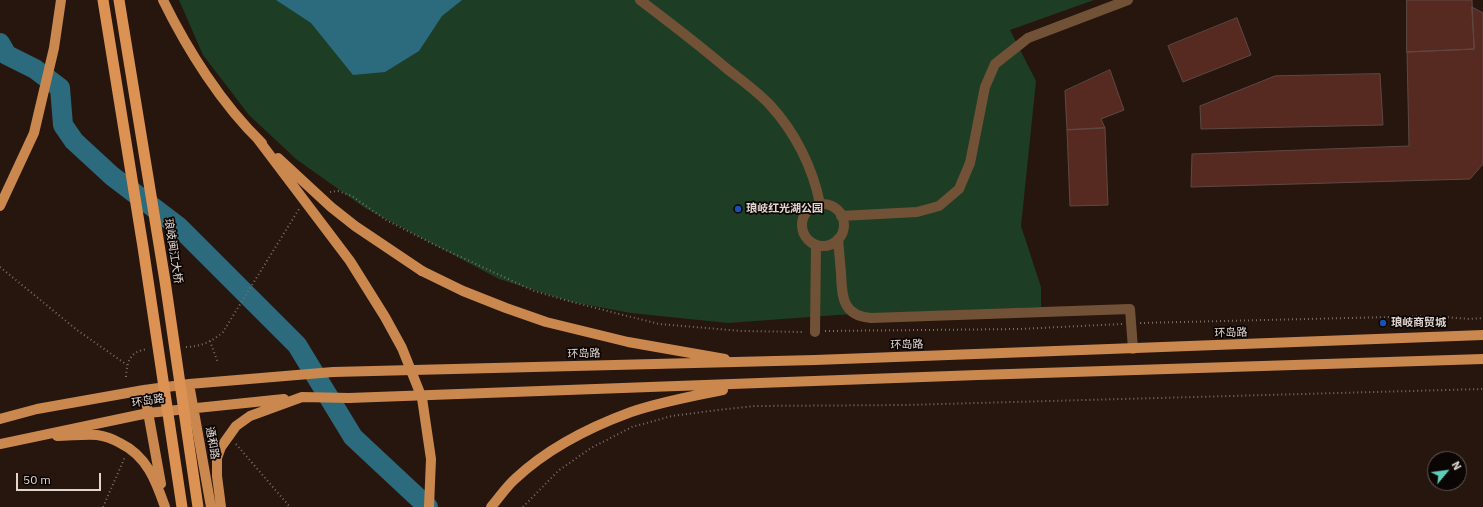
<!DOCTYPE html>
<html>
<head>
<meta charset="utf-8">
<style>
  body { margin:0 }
  #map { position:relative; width:1483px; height:507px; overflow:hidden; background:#27160e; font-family:"IBM Plex Sans",sans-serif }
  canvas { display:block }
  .north { position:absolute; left:1427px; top:451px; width:40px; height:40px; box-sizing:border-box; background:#0b0503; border:1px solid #615855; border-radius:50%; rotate:61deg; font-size:11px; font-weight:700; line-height:16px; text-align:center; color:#e1d5cf }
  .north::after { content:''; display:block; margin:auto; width:14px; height:18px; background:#5cceba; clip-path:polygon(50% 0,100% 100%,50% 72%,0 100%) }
  .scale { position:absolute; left:16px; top:473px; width:85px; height:18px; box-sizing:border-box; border:2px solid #e1d5cf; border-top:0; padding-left:5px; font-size:12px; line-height:14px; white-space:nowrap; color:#e1d5cf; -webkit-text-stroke:3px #0b0503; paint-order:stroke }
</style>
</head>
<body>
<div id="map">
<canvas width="1483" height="507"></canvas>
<div class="north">N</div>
<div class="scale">50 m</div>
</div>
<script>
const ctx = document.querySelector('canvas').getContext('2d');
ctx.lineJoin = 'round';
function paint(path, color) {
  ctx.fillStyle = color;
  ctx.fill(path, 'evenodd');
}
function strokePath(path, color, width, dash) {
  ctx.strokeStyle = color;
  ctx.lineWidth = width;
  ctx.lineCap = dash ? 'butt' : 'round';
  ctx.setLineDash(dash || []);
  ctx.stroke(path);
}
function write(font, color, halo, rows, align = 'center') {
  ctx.font = font + ' "IBM Plex Sans","Noto Sans SC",sans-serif';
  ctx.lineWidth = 3.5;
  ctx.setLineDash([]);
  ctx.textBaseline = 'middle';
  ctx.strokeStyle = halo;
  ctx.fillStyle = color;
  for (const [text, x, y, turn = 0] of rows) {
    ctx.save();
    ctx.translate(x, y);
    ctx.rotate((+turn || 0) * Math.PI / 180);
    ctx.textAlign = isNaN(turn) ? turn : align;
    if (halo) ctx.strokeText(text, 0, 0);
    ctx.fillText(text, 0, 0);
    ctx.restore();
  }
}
paint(new Path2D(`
  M 179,0 L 1094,0 L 1010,30 L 1036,81 L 1021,226 L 1041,287 L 1041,307 L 837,315 L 728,323 L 631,313 L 572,302 L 499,279 L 365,208 L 296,159 L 249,115 L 203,55 Z`), '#1d3e25');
paint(new Path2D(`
  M 276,0 L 462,0 L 442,16 L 419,51 L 385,72 L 353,75 L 311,23 Z`), '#2c6a7d');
strokePath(new Path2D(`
  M 0,43 L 7,55 L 35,69 L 60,88 L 63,125 L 74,141 L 112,176 L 179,227 L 297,345 L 353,437 L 428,507`), '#2c6a7d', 20);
const building = new Path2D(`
  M 1407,0 L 1472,0 L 1474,49 L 1407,52 Z
  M 1472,7 L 1483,13 L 1483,164 L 1470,179 L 1191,187 L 1192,154 L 1409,146 L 1407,52 L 1474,49 Z
  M 1237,18 L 1251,55 L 1183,82 L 1168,46 Z
  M 1110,70 L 1124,110 L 1101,119 L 1105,128 L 1067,130 L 1065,91 Z
  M 1380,74 L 1383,125 L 1201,129 L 1200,106 L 1275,76 Z
  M 1105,128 L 1108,205 L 1070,206 L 1067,130 Z`);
paint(building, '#572a21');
strokePath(building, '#5f4844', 1);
strokePath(new Path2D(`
  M 330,192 L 338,191 L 352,196 L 386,220 L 435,245 L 534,291 L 572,302 L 659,324 L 742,331 L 804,332
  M 0,267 L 77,330 L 127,365
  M 1140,323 L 1432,316 L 1470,319 L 1483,318
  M 825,331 L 1019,329 L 1122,324
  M 210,341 L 218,363
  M 186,347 C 200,347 213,341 223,332 L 299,209
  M 126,377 C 127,361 130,351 148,349
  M 236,444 L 290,507
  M 103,507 L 125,457
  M 523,507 L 558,471 L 591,448 L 632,427 L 672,416 L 718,410 L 755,406 L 905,405 L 1483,389`), '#7c6d66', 2, [1, 3]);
strokePath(new Path2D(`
  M 640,0 C 669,22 698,44 726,68 C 741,80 757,91 770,105 C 795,132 813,168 820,204
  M802 225a21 21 0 1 1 42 0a21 21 0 1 1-42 0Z
  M 841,216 L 917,212 L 939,206 L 959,189 L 970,163 L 985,87 L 995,64 L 1028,38 L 1128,0
  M 838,239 C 839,250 840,261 841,273 C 842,296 842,316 871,318 L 1130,309 L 1133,349
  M 815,332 L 816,245`), '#725237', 10);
strokePath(new Path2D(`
  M 0,206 L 34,133 L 54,48 L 61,0
  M 422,271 L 463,291 L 506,308 L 546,322 L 628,342 L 725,359
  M 189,384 L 211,507
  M 144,390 L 161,484
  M 0,419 L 37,409 L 144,390 L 189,384 L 333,372 L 815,360 L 1483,335
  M 57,436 C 70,436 84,434 97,435 C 105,436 113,439 120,443 C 147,456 156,481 165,507
  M 0,444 L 148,413 L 284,399
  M 221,507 L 217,476 L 217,458 L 221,447 L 236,426 L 250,416 L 302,397 L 349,398 L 978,375 L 1483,359
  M 491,507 C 499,498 506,487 515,479 C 547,449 590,427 631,412 C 660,402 692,396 723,390`), '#ca884e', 10);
strokePath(new Path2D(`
  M 163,0 C 187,49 222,105 262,143
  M 257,138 L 350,261 L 385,317 L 402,348 L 422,398 L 431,459 L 429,507
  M 278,158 L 331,207 L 355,226 L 422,271`), '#ca884e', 10);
strokePath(new Path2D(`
  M 103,0 L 143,247 L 182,507
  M 119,0 L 165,281 L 198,507`), '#dc9252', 11);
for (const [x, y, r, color] of [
  [738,209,4,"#1a4fb4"],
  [1383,323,4,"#1a4fb4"]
]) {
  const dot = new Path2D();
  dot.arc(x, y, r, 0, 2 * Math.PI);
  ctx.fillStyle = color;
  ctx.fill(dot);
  strokePath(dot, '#0b0503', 1.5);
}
write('bold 11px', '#e1d5cf', '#0b0503', [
  ["琅岐红光湖公园",746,209],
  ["琅岐商贸城",1391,323]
], 'left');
write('11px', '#e1d5cf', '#0b0503', [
  ["琅岐闽江大桥",173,251,81],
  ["环岛路",1231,333,-2],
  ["环岛路",907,345,-2],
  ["环岛路",584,354,-2],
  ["环岛路",148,401,-9],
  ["通和路",212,443,80]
]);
</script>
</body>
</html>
